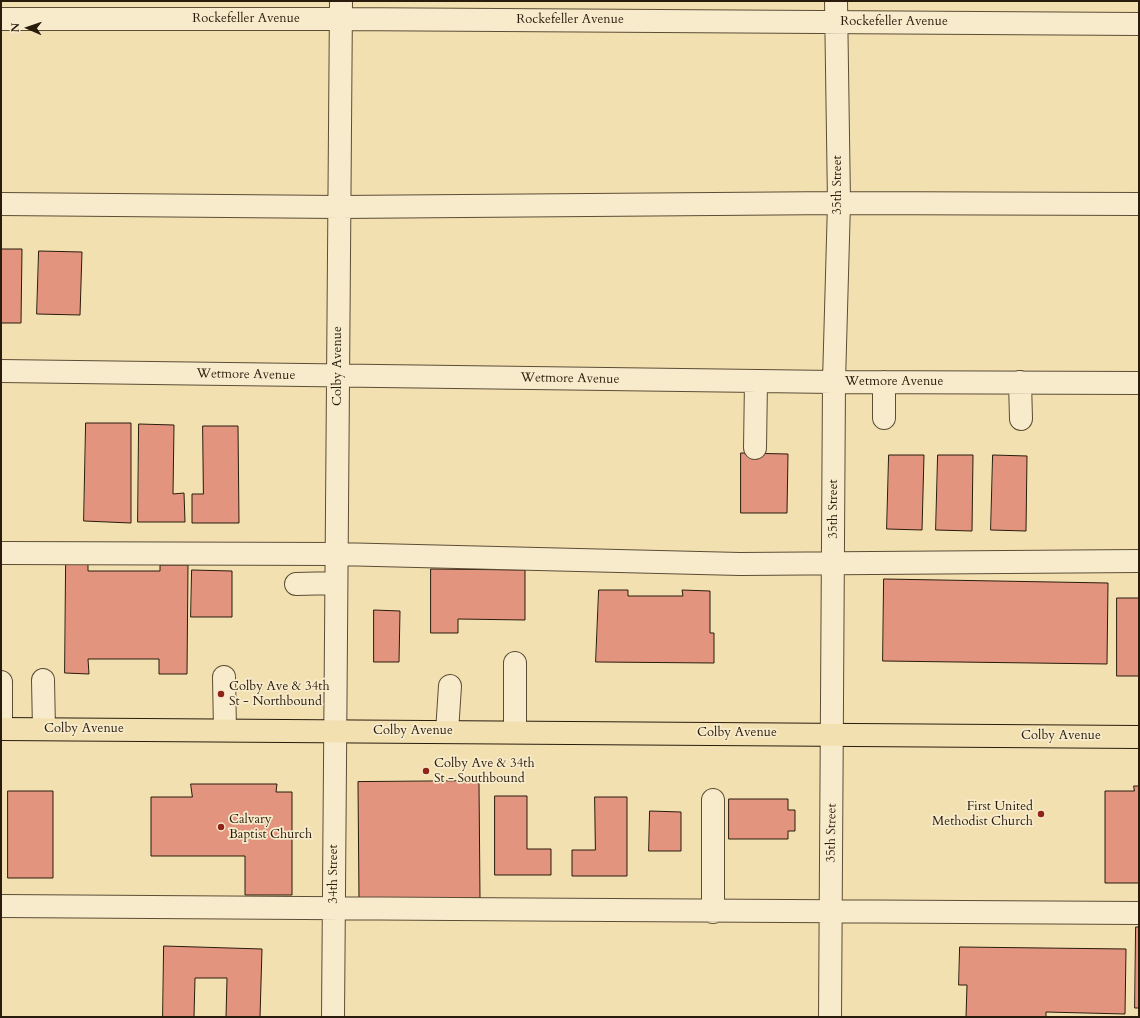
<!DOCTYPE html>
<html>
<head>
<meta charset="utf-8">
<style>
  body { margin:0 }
  #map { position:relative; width:1140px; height:1018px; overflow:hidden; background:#f3e0b1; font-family:Cardo,serif }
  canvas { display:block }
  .frame { position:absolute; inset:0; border:2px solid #291c0c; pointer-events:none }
  .north { position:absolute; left:8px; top:8px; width:40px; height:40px; -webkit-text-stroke:3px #f7ebcc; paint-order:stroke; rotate:272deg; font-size:11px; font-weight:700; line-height:16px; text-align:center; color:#291c0c }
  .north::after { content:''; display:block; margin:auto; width:14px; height:18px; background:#291c0c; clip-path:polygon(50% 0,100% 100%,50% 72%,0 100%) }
</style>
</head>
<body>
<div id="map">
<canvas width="1140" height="1018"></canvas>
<div class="frame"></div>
<div class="north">N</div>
</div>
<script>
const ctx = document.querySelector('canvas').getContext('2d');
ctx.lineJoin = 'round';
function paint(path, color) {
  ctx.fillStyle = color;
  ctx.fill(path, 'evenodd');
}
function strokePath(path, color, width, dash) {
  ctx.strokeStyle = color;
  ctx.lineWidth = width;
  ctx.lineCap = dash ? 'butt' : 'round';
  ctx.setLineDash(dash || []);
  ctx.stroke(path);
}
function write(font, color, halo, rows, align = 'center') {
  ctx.font = font + ' Cardo,serif';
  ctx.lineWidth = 3.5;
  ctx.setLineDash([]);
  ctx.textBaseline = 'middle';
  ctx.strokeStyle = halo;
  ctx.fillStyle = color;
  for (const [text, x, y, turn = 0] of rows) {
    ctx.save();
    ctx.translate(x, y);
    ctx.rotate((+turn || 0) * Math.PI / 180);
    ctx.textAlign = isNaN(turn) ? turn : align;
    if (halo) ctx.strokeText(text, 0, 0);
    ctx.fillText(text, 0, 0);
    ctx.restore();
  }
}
const building = new Path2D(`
  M 1,249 L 22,249 L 21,323 L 1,323 Z
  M 39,251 L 82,252 L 80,315 L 37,314 Z
  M 86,423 L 131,423 L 131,523 L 84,521 Z
  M 139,424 L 174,425 L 173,494 L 184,493 L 185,522 L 138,522 Z
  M 203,426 L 238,426 L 239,523 L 192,523 L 192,494 L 203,494 Z
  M 741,453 L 788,454 L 787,513 L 741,513 Z
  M 889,455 L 924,455 L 922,530 L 887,529 Z
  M 938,455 L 973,455 L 972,531 L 936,530 Z
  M 993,455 L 1027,456 L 1026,531 L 991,530 Z
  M 66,563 L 88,564 L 88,571 L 160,571 L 160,565 L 188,565 L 187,674 L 159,674 L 159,659 L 88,659 L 89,674 L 65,673 Z
  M 431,569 L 525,570 L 525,620 L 458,619 L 458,633 L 431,633 Z
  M 192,570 L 232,571 L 232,617 L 191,617 Z
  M 884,579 L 1108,583 L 1107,664 L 883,661 Z
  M 599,590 L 628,590 L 628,596 L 683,596 L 682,590 L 710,591 L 710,633 L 714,633 L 714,663 L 596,662 Z
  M 1117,598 L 1139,598 L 1139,676 L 1117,676 Z
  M 374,610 L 400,611 L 399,662 L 374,662 Z
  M 479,781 L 480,898 L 359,900 L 358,782 Z
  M 191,784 L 277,784 L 276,792 L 292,792 L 292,895 L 245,895 L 245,856 L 151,856 L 151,797 L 192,797 Z
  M 1134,786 L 1139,786 L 1139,883 L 1105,883 L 1105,791 L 1134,791 Z
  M 8,791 L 53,791 L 53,878 L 8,878 Z
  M 495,796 L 527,796 L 527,849 L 551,849 L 551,875 L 495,875 Z
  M 595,797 L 627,797 L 627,876 L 572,876 L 572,850 L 595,850 Z
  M 729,799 L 788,799 L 788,810 L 795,810 L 795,831 L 788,831 L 788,839 L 729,839 Z
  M 650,811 L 681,812 L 681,851 L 649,851 Z
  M 1136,927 L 1139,927 L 1139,1008 L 1135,1008 Z
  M 164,946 L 262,949 L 260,1017 L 226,1017 L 227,978 L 195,978 L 194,1017 L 163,1017 Z
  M 960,947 L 1126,949 L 1125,1014 L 1046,1012 L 1046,1017 L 966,1017 L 967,985 L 959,985 Z`);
paint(building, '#e2947e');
strokePath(building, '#291c0c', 1);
const minor = new Path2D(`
  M 1,19 L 340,19 L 1139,24
  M 1,204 L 339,207 L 839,203 L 1139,204
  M 1,371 L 834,382 L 1139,383
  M 884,382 L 884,418
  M 1020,382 L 1021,419
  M 755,448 L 756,381
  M 1,553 L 336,554 L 740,564 L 1139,561
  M 296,584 L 336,583
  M 224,677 L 225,730
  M 43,680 L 44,729
  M 1,729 L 1,682
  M 447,732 L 450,686
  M 515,732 L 515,663
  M 1,906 C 380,907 760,913 1139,913
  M 713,912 L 713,800
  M 333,1017 L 341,1
  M 830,1017 L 834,382 L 839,203 L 836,1`);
const major = new Path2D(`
  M 1,729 L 1139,737`);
strokePath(minor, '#5c4d35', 24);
strokePath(major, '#291c0c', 24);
strokePath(minor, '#f7ebcc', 22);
strokePath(major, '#f3e0b1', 22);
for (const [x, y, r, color] of [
  [221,694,4,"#8f2418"],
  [426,771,4,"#8f2418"],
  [1041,814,4,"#8f2418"],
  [221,827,4,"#8f2418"]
]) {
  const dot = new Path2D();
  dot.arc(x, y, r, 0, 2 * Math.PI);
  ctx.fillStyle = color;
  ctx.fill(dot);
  strokePath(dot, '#f7ebcc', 1.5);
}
write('13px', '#291c0c', '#f7ebcc', [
  ["Rockefeller Avenue",246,19],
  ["Rockefeller Avenue",570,20],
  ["Rockefeller Avenue",894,22],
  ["35th Street",838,185,-90],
  ["Colby Avenue",338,366,-90],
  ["Wetmore Avenue",246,375,1],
  ["Wetmore Avenue",570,379,1],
  ["Wetmore Avenue",894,382],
  ["35th Street",834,509,-90],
  ["Colby Avenue",84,729],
  ["Colby Avenue",413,731],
  ["Colby Avenue",737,733],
  ["Colby Avenue",1061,736],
  ["35th Street",832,833,-89],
  ["34th Street",334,874,-90]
]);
write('13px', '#291c0c', '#f7ebcc', [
  ["Colby Ave & 34th",229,687],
  ["St - Northbound",229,702],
  ["Colby Ave & 34th",434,764],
  ["St - Southbound",434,779],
  ["First United",1033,807,"right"],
  ["Methodist Church",1033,822,"right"],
  ["Calvary",229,820],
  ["Baptist Church",229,835]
], 'left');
</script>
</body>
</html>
